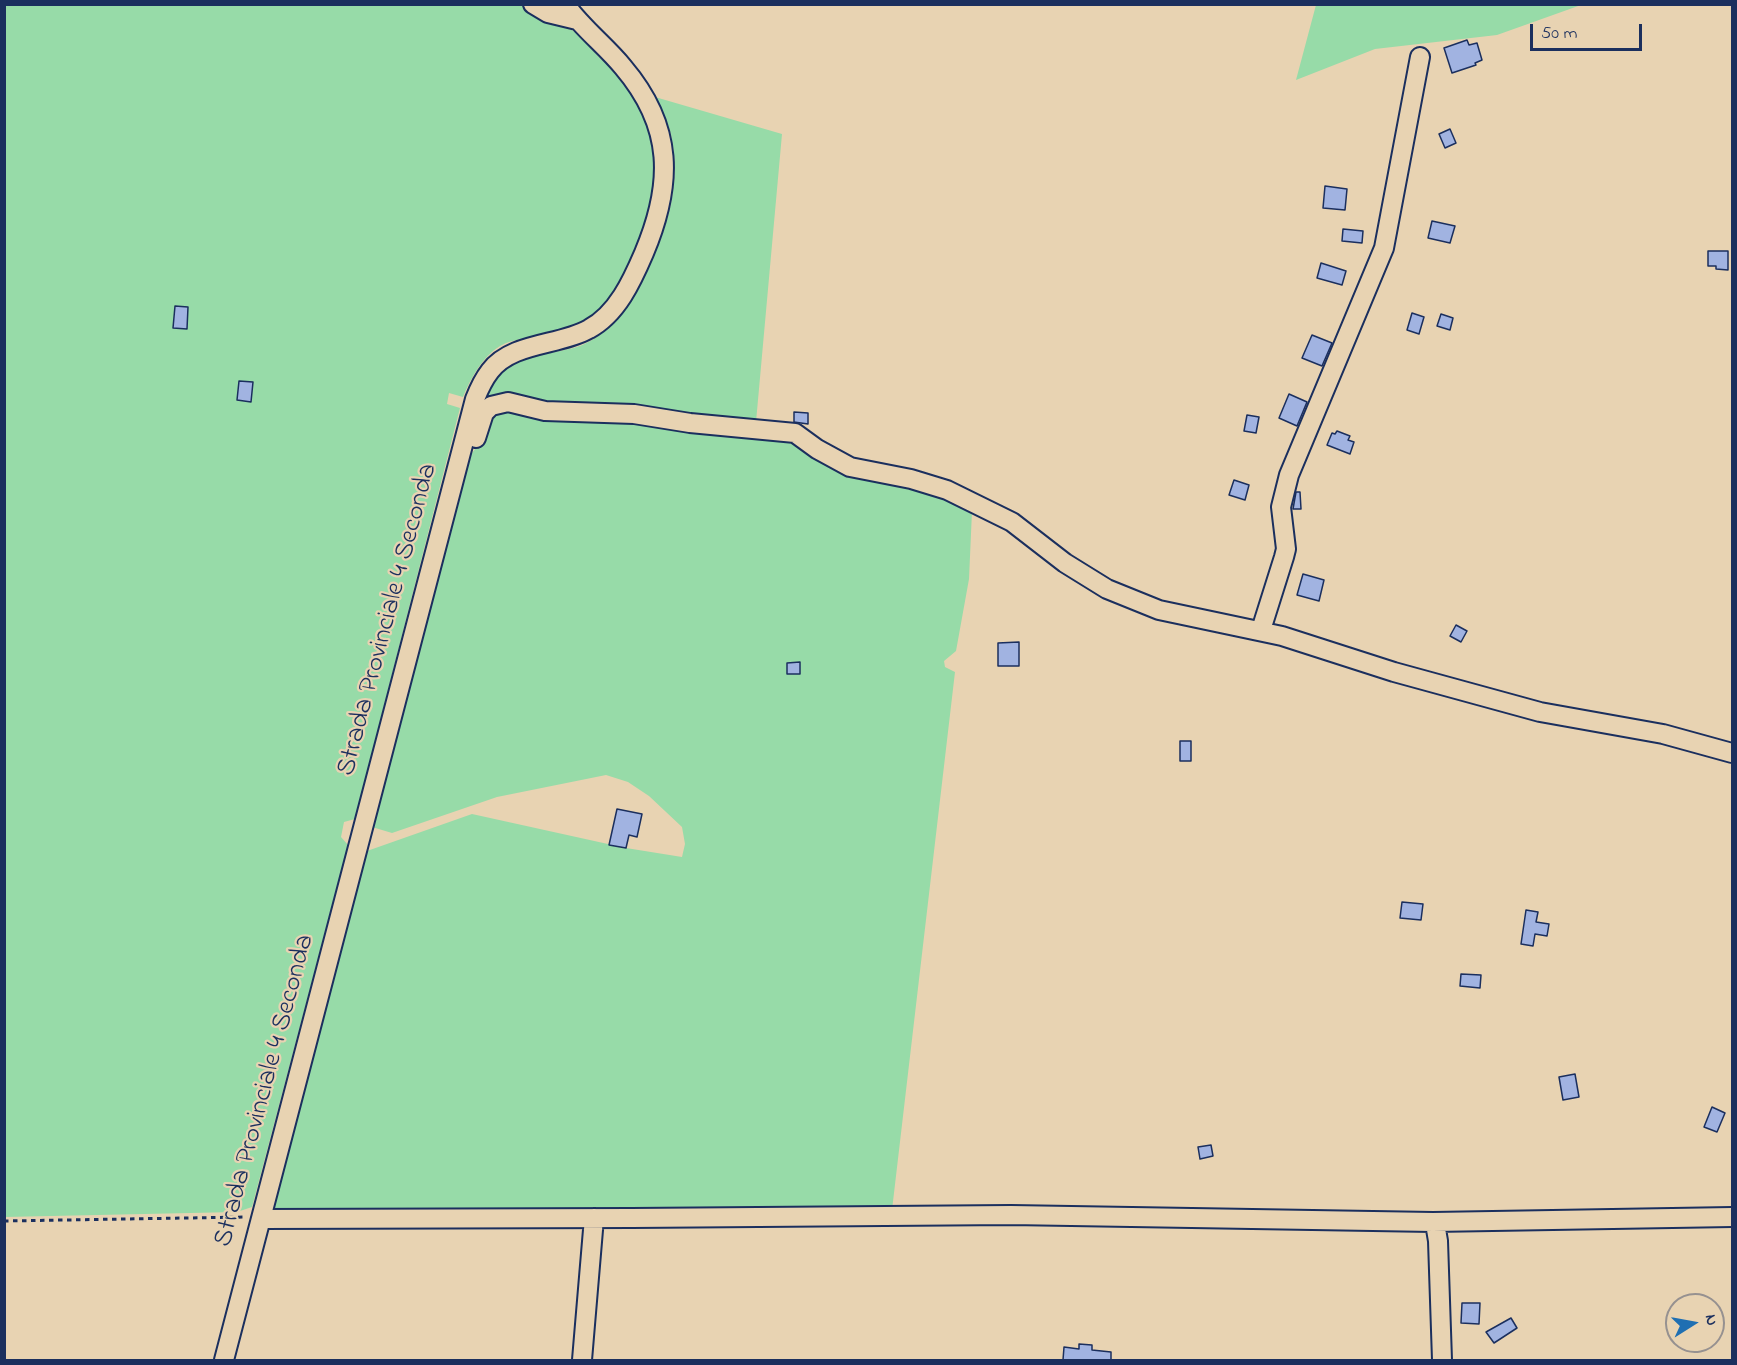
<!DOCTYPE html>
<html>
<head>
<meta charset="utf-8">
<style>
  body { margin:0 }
  #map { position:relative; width:1737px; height:1365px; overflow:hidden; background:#e8d3b2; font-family:"Indie Flower",sans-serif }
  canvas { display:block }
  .frame { position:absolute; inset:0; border:6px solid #1b2f5e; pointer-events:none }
  .north { position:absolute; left:1665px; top:1293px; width:60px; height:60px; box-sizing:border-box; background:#e8d3b2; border:2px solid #969190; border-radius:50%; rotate:79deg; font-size:16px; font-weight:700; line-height:24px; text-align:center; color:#1b2f5e }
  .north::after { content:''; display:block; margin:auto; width:21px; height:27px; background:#1f6fb2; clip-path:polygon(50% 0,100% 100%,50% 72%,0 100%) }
  .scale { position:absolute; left:1530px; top:24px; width:112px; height:27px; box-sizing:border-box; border:3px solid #1b2f5e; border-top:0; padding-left:8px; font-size:18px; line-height:21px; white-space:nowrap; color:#1b2f5e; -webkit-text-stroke:4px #e8d3b2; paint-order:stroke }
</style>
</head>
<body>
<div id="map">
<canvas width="1737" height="1365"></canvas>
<div class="frame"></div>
<div class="north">N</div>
<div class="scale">50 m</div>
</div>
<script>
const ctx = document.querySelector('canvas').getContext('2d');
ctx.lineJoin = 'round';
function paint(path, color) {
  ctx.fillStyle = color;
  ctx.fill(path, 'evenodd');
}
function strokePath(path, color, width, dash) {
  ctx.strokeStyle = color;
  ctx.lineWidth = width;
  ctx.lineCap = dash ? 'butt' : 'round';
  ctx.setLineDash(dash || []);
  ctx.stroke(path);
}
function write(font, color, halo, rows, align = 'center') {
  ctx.font = font + ' "Indie Flower",sans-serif';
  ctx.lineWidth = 4.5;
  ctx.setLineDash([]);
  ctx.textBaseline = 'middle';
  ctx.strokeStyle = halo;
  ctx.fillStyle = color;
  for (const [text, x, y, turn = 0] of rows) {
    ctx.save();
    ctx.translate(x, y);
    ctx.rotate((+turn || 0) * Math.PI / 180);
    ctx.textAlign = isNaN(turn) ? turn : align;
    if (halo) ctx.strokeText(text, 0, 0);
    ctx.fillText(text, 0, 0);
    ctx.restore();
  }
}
paint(new Path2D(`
  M 4,5 L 525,5 C 530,9 536,15 542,19 C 551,24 564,24 572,30 C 582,36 590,47 598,56 C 609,66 621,76 630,89 C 663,139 662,196 635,249 C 622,276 612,307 583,322 C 572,327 560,332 549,334 C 533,338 514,338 500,346 C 482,357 471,378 463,397 L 449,393 L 447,404 L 460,408 L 355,819 L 344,822 L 341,837 L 348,845 L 252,1207 L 237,1212 L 5,1217 Z
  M 1316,5 L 1316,4 L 1581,5 L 1497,35 L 1375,49 L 1296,80 Z
  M 655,97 L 782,134 L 756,422 L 481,408 C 497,367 514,359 555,352 C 568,349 579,348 590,341 C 604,334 613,322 622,309 C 657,261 685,196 671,135 C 668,122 661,109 655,97 Z
  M 502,409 L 775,434 L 935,492 L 972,511 L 969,579 L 956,651 L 944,661 L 945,667 L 955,672 L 892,1210 L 277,1212 L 274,1207 L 367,851 L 472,814 L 626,848 L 682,857 L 685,844 L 682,827 L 649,796 L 628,782 L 606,775 L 497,797 L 392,833 L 372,827 L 467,459 L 480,443 L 489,416 Z`), '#97dba8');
const building = new Path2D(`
  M 1467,40 L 1469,45 L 1477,43 L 1482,60 L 1475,63 L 1476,65 L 1452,73 L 1444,48 Z
  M 1450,129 L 1456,143 L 1445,148 L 1439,134 Z
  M 1325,186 L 1347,189 L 1345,210 L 1323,208 Z
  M 1432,221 L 1455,226 L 1450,243 L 1428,238 Z
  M 1343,229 L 1363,231 L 1362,243 L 1342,241 Z
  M 1708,251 L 1728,251 L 1728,270 L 1716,269 L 1716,266 L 1708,266 Z
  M 1321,263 L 1346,271 L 1342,285 L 1317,278 Z
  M 175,306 L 188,307 L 187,329 L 173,328 Z
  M 1412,313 L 1424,317 L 1419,334 L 1407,330 Z
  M 1441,314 L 1453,318 L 1450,330 L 1437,326 Z
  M 1312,335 L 1332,343 L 1322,366 L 1302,358 Z
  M 239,381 L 253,382 L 251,402 L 237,400 Z
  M 1289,394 L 1307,402 L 1297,426 L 1279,418 Z
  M 794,412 L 808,413 L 808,424 L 794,422 Z
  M 1247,415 L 1259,417 L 1256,433 L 1244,431 Z
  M 1337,431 L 1350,436 L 1348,440 L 1354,442 L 1350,454 L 1327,445 L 1332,433 L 1335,434 Z
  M 1234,480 L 1249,485 L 1245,500 L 1229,495 Z
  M 1296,492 L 1300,492 L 1301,509 L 1293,509 Z
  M 1303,574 L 1324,580 L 1319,601 L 1297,595 Z
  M 1456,625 L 1467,631 L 1461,642 L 1450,636 Z
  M 1019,642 L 1019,666 L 998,666 L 998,643 Z
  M 800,662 L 800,674 L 787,674 L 787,663 Z
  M 1180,741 L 1191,741 L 1191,761 L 1180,761 Z
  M 617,809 L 642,814 L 637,837 L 629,835 L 626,848 L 609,845 Z
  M 1402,902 L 1423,904 L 1421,920 L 1400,918 Z
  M 1526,910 L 1538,912 L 1536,922 L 1549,924 L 1547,936 L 1535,934 L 1533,946 L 1521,944 Z
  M 1461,974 L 1481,975 L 1480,988 L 1460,986 Z
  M 1575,1074 L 1579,1097 L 1563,1100 L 1559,1077 Z
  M 1712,1107 L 1725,1113 L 1717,1132 L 1704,1127 Z
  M 1211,1145 L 1213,1156 L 1200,1159 L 1198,1147 Z
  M 1462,1303 L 1480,1303 L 1479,1324 L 1461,1323 Z
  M 1511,1318 L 1517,1328 L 1494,1343 L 1486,1332 Z
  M 1079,1344 L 1092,1345 L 1092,1350 L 1111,1352 L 1111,1360 L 1063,1360 L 1064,1347 L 1079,1349 Z`);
paint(building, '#a1b3e1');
strokePath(building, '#1b2f5e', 1.5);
const minor = new Path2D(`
  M 533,4 L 548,13 L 577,20
  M 476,438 L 484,413 L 491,406 L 508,402 L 545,411 L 634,414 L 690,423 L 795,433 L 817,449 L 850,467 L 911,479 L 947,490 L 1012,522 L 1065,563 L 1107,589 L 1159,610 L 1282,636 L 1394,672 L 1540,712 L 1663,734 L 1732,753
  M 1261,630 L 1284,557 L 1286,549 L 1281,507 L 1289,475 L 1384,248 L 1420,57
  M 261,1219 L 632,1218 L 1011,1215 L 1433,1222 L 1732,1217
  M 1433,1222 L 1436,1229 L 1438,1241 L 1442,1360
  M 224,1360 L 475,399 C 479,389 483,380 490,371 C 512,342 559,346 589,329 C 617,314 632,281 644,253 C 673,184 674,127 623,67 C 605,45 582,28 565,4
  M 582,1360 L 594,1218`);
strokePath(minor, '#1b2f5e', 22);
strokePath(new Path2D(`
  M 4,1221 L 246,1217`), '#1b2f5e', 3, [4.5, 4.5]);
strokePath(minor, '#e8d3b2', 18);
write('27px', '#1b2f5e', '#e8d3b2', [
  ["Strada Provinciale 4 Seconda",389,620,-75],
  ["Strada Provinciale 4 Seconda",266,1091,-75]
]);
</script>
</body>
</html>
